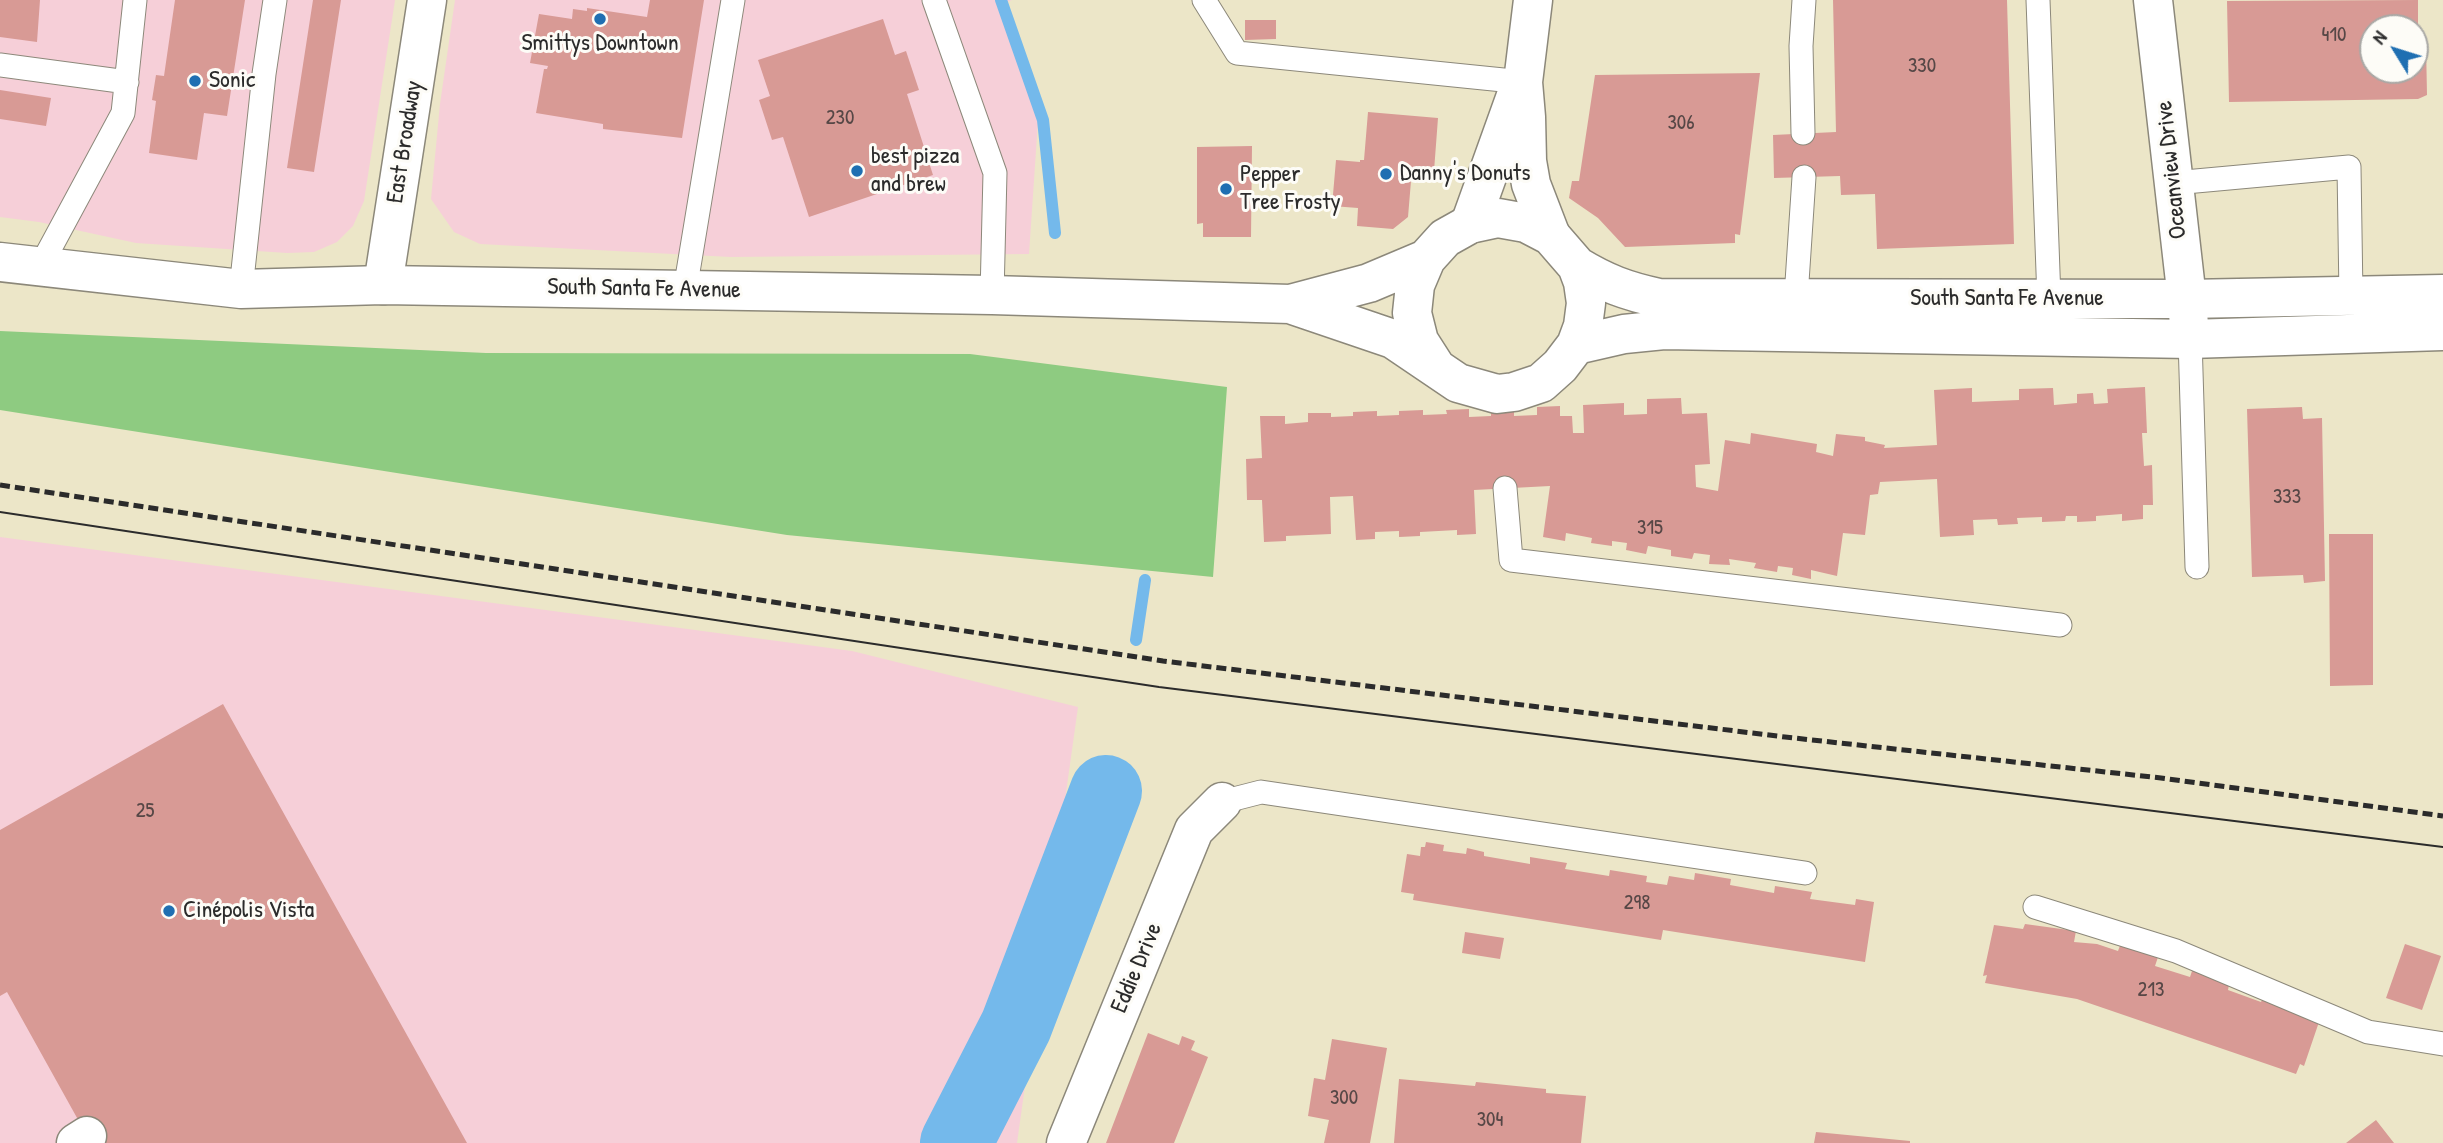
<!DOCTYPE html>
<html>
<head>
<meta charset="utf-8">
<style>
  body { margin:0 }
  #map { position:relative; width:2443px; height:1143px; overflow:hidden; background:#ece6c8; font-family:"Patrick Hand",sans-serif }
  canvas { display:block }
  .north { position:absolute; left:2359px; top:14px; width:70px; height:70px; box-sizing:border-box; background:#fdfcf7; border:2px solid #a9a8a5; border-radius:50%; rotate:308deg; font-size:19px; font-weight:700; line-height:28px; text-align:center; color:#2b2b2b }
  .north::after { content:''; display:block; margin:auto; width:24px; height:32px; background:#1f6fb2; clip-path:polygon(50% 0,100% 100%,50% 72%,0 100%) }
</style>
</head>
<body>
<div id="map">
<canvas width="2443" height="1143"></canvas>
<div class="north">N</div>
</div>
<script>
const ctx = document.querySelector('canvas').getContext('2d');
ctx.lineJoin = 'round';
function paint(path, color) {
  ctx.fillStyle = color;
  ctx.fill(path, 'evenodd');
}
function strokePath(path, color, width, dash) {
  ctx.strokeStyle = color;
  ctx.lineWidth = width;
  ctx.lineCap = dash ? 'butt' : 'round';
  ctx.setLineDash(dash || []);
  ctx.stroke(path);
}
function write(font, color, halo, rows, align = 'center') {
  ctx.font = font + ' "Patrick Hand",sans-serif';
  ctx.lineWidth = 6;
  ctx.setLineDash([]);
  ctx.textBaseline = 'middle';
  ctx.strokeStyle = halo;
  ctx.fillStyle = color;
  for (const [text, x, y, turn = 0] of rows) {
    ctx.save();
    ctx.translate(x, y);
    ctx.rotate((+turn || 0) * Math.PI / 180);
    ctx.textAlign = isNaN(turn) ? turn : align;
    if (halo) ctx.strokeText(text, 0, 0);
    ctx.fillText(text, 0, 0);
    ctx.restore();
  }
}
paint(new Path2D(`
  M 0,0 L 395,0 L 364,201 L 353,226 L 337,242 L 314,252 L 287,253 L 136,243 L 39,222 L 0,217 Z
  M 455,0 L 1012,0 L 1000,5 L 1038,121 L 1029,254 L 731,257 L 480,244 L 454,232 L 431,199 L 440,104 Z
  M 0,537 L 852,651 L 1078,707 L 1017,1143 L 0,1143 Z`), '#f6cfd8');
paint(new Path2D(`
  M 0,331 L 486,353 L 970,354 L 1227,387 L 1213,577 L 787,535 L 0,410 Z`), '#8ecb81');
strokePath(new Path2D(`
  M 1001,0 L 1043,120 L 1055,233
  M 1136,640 L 1145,580`), '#74b9eb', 12);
strokePath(new Path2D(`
  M 956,1143 L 1016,1026 L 1106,791`), '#74b9eb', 72);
paint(new Path2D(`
  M 0,0 L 40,0 L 37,42 L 0,37 Z
  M 175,0 L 245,0 L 227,116 L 204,113 L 197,160 L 149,153 L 156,101 L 152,100 L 156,75 L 164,76 Z
  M 313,0 L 341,0 L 314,172 L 287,168 Z
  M 650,0 L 704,0 L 682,138 L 603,129 L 603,124 L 536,113 L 544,69 L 547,69 L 548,66 L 530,63 L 539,14 L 572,19 L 573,9 L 587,11 L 587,8 L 647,17 Z
  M 1833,0 L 2007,0 L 2014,244 L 1877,249 L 1875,194 L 1841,195 L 1840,176 L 1774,178 L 1773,135 L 1836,132 Z
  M 2418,0 L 2418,44 L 2426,44 L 2427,95 L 2418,99 L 2229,102 L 2227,1 ZM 2373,28 L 2415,28 L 2415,70 L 2373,70 Z
  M 883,19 L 895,55 L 906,51 L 919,90 L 907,94 L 933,175 L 809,217 L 783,137 L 772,140 L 759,100 L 770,96 L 758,60 Z
  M 1245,20 L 1276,20 L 1276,39 L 1245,40 Z
  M 1760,73 L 1740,235 L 1735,234 L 1735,243 L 1625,247 L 1598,218 L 1569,198 L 1572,181 L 1579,181 L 1595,75 Z
  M 0,90 L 51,98 L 46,126 L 0,119 Z
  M 1368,112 L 1438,118 L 1434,171 L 1412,169 L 1408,217 L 1393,229 L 1357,226 L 1358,208 L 1332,206 L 1336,160 L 1360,162 L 1360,160 L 1364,160 Z
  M 1252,146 L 1251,237 L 1203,237 L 1203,223 L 1197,224 L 1197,147 Z
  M 2145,387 L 2147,433 L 2142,433 L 2144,466 L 2152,465 L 2153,505 L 2143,505 L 2143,519 L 2122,521 L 2122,514 L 2096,516 L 2096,521 L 2077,522 L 2077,516 L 2066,516 L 2065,521 L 2042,522 L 2042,517 L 2017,518 L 2018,524 L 1998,525 L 1997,519 L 1973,520 L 1974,535 L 1940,537 L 1937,479 L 1880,482 L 1878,494 L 1870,495 L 1865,535 L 1843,533 L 1837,576 L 1811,570 L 1811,579 L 1792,575 L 1793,568 L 1778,566 L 1777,572 L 1754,568 L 1756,563 L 1729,559 L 1730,565 L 1709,564 L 1710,555 L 1694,553 L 1692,559 L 1671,556 L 1671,550 L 1648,546 L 1646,554 L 1626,550 L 1627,543 L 1612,541 L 1612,546 L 1591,543 L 1592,538 L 1566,533 L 1565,541 L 1543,537 L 1550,486 L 1474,490 L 1476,534 L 1457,535 L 1457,530 L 1420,532 L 1420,536 L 1399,537 L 1399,531 L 1375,532 L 1375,539 L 1356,540 L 1353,496 L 1330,497 L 1331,534 L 1286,536 L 1286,541 L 1264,542 L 1262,500 L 1247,500 L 1246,459 L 1262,458 L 1260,416 L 1285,416 L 1285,424 L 1308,422 L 1308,413 L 1331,413 L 1331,417 L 1353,416 L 1353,412 L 1377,411 L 1377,416 L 1399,415 L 1399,411 L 1423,410 L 1423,415 L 1447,414 L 1446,410 L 1469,409 L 1469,417 L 1491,416 L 1491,407 L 1514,406 L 1514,416 L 1537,415 L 1537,407 L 1560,406 L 1560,416 L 1572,416 L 1573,433 L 1584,433 L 1583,405 L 1624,403 L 1624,415 L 1647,414 L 1647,399 L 1681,398 L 1682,414 L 1707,413 L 1710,464 L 1695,465 L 1696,487 L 1718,491 L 1725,440 L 1750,444 L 1751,433 L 1817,444 L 1816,452 L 1833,456 L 1836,434 L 1865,437 L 1865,441 L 1885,445 L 1884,448 L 1937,445 L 1934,390 L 1972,388 L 1972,402 L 2019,400 L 2019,389 L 2053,388 L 2054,405 L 2077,403 L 2077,394 L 2093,393 L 2094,404 L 2108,403 L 2107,389 Z
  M 2302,407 L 2303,419 L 2322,418 L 2325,581 L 2304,583 L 2303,575 L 2252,577 L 2247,409 Z
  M 2329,534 L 2373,534 L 2373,685 L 2330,686 Z
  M 223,704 L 467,1143 L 91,1143 L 7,992 L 0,996 L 0,830 Z
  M 1426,842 L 1444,845 L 1443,851 L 1466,854 L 1467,848 L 1484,852 L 1484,856 L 1530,864 L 1530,857 L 1567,863 L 1565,869 L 1609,876 L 1610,870 L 1647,876 L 1646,882 L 1667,885 L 1669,876 L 1694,880 L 1695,873 L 1731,879 L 1730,885 L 1774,893 L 1775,886 L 1812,892 L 1810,899 L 1855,905 L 1856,899 L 1874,902 L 1865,962 L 1663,930 L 1661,940 L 1413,900 L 1414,894 L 1401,892 L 1407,854 L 1420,856 L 1421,847 L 1425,847 Z
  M 2025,924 L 2076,931 L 2074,942 L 2097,944 L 2118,951 L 2121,943 L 2158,957 L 2155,966 L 2190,977 L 2193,968 L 2230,980 L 2228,990 L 2261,1002 L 2265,994 L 2320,1019 L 2304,1066 L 2300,1064 L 2296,1074 L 2077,999 L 1985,983 L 1987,975 L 1983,976 L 1994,925 L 2023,929 Z
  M 1465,932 L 1504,938 L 1500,959 L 1462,953 Z
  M 2405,944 L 2441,956 L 2422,1010 L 2386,998 Z
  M 1148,1033 L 1179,1045 L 1182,1036 L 1195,1041 L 1191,1050 L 1208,1057 L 1174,1143 L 1106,1143 Z
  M 1332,1039 L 1387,1048 L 1370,1143 L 1324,1143 L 1329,1120 L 1308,1116 L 1314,1078 L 1325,1080 Z
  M 1399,1079 L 1475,1086 L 1476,1082 L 1546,1089 L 1546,1093 L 1586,1096 L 1581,1143 L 1394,1143 Z
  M 2376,1120 L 2394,1143 L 2346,1143 Z
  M 1816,1132 L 1910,1141 L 1910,1143 L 1814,1143 Z`), '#d89a95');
const lane = new Path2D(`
  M 934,0 L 995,173 L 992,295
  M 1204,0 L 1237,53 L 1523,82
  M 2038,0 L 2049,299
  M 0,65 L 127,82
  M 1803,133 L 1801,46 L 1804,0
  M 2174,183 L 2349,167 L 2351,296
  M 40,267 L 123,113 L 135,0
  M 241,289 L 264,74 L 275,0
  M 685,290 L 733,0
  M 1796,297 L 1804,177
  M 2190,339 L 2197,567
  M 1505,488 L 1511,560 L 2060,625
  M 1222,802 L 1261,792 L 1805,873
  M 2035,907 L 2176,951 L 2368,1032 L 2443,1044`);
const street = new Path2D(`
  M 76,1143 L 87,1136
  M 1066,1143 L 1194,830 L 1222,802`);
const secondary = new Path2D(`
  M 1533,0 L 1523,82 L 1526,117 L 1527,161 L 1531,184 L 1551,236
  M 2153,0 L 2187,299 L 2190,339
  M 1470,224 L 1517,93
  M 383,285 L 427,0`);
const primary = new Path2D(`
  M 0,262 L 241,289 L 383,285 L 992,295 L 1290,304 L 1393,339 L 1458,383 L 1497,394 L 1514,392 L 1541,383 L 1560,366 L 1576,345 L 1583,326 L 1586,303 L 1583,282 L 1577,266 L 1551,236 L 1526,223 L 1498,218 L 1470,224 L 1445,238 L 1426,259 L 1415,285 L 1412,313 L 1419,341 L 1435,366
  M 1577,266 C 1605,283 1626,291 1659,298 L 2187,299 L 2443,294
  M 1290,304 L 1369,283 L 1426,259
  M 1576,345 L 1624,334 L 1664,330 L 2190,339 L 2443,331`);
strokePath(lane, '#8c887a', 25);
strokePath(street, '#8c887a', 41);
strokePath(secondary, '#8c887a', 41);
strokePath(primary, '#8c887a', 41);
strokePath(lane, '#fff', 23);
strokePath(street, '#fff', 38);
strokePath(secondary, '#fff', 38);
strokePath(primary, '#fff', 38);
strokePath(new Path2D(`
  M 0,512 L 1159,687 L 2443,847`), '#2b2b2b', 2);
strokePath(new Path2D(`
  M 0,485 L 1163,661 L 1785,737 L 2161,778 L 2443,816`), '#2b2b2b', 5, [10, 5]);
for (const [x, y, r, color] of [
  [600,19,7,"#1f6fb2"],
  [195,81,7,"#1f6fb2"],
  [857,171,7,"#1f6fb2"],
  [1386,174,7,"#1f6fb2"],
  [1226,189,7,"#1f6fb2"],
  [169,911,7,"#1f6fb2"]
]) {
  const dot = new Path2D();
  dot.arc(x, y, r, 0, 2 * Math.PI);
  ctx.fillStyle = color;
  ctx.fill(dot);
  strokePath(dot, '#fdfcf7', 2.5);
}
write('21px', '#564746', null, [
  ["410",2334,35],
  ["330",1922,66],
  ["230",840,118],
  ["306",1681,123],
  ["333",2287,497],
  ["315",1650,528],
  ["25",145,811],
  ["298",1637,903],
  ["213",2151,990],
  ["300",1344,1098],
  ["304",1490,1120]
]);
write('24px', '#2b2b2b', '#fdfcf7', [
  ["Smittys Downtown",600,44,"center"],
  ["Sonic",209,81],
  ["best pizza",871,157],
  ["and brew",871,185],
  ["Danny's Donuts",1400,174],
  ["Pepper",1240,175],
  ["Tree Frosty",1240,203],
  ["Cinépolis Vista",183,911]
], 'left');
write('24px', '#2b2b2b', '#fdfcf7', [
  ["East Broadway",405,142,-81],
  ["Oceanview Drive",2172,170,-96],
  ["South Santa Fe Avenue",644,289,1],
  ["South Santa Fe Avenue",2007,299],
  ["Eddie Drive",1137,968,-67]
]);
</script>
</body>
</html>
